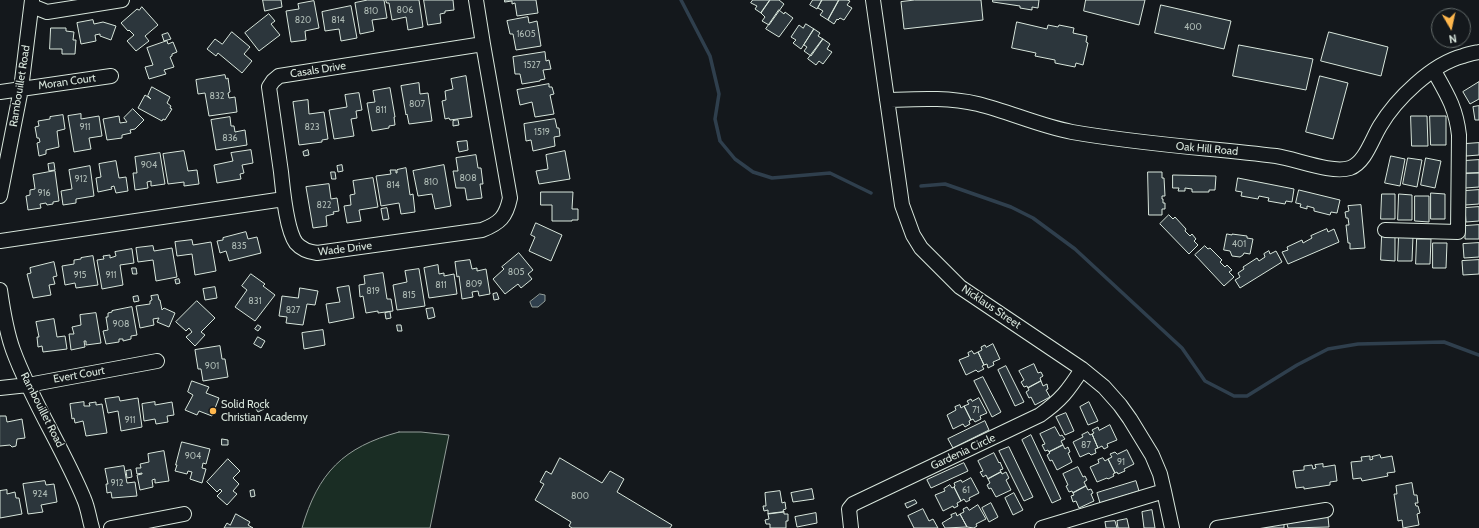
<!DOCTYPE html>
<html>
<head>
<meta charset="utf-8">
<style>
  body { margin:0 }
  #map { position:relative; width:1479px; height:528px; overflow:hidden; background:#14181c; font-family:Cabin,sans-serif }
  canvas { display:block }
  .north { position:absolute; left:1431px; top:8px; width:40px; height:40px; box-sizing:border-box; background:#14181c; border:1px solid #626a69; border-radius:50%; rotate:171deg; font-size:11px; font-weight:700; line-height:16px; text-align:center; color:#d8e6dc }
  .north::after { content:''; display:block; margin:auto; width:14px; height:18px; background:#ffb74d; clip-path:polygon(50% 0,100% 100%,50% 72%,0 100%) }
</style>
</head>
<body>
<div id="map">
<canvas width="1479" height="528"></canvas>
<div class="north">N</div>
</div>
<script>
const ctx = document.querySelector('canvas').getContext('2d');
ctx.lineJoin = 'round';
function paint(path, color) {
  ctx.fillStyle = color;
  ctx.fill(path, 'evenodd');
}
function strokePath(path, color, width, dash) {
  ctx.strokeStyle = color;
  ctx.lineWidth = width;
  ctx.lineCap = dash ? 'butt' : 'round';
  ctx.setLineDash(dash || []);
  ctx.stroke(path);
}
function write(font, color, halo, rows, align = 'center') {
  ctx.font = font + ' Cabin,sans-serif';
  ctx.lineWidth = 3;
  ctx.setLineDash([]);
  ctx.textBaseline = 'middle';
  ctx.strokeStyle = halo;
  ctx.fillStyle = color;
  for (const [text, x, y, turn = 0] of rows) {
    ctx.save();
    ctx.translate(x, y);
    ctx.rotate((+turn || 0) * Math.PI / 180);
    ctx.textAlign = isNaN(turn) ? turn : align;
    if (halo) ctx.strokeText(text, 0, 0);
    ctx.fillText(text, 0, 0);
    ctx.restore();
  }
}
const green = new Path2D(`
  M 399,432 L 421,432 L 449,435 L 430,528 L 302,528 C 318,473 343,447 399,432 Z`);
paint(green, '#1a2d24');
strokePath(green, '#939e99', 1);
const water = new Path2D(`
  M 540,294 L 545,295 L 545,301 L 538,307 L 532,307 L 530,302 Z`);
paint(water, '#2f3f4d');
strokePath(water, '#939e99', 1);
strokePath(new Path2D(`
  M 681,0 L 710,56 L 719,94 L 715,119 L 720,141 L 735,159 L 753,172 L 772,178 L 830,173 L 871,193
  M 921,186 L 945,184 L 1011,207 L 1033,218 L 1075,249 L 1182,348 L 1205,381 L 1234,396 L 1247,396 L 1297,365 L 1328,349 L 1358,344 L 1444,342 L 1479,355`), '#2f3f4d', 3.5);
const building = new Path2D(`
  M 263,0 L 281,0 L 282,7 L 265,11 Z
  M 368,0 L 384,0 L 387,18 L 372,20 L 374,31 L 360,34 L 355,3 Z
  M 386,0 L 419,0 L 423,27 L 408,30 L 406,17 L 392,20 L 389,3 L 387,3 Z
  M 424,0 L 453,0 L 454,10 L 445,11 L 445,13 L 440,14 L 441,23 L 428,25 Z
  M 505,0 L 536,0 L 538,13 L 517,16 L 515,3 L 512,4 L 512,1 L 505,2 Z
  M 753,0 L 770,0 L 761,13 L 755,9 L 757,6 L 751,3 Z
  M 770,0 L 779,0 L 784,4 L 769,25 L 762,21 L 765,17 L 761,13 Z
  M 813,0 L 822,0 L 817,9 L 810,5 Z
  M 822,0 L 839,0 L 828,20 L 820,15 L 823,11 L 818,8 Z
  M 839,0 L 847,0 L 850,1 L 847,5 L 852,8 L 844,20 L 840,18 L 838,20 L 837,19 L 834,24 L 828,20 Z
  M 915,0 L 981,0 L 983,20 L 904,29 L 901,2 Z
  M 993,0 L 1039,0 L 1038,8 L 1032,7 L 1032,10 L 1020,8 L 1020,6 L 993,2 Z
  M 1086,0 L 1145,0 L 1139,25 L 1084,11 Z
  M 314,1 L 319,28 L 305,31 L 306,40 L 291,42 L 286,11 L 299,9 L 298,4 Z
  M 1161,5 L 1231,21 L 1224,49 L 1155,33 Z
  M 351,6 L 357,38 L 341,41 L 339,29 L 325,31 L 322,12 Z
  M 142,7 L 158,25 L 145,36 L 149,41 L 136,51 L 127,41 L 134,35 L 129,30 L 128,31 L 121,23 L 137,9 L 139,10 Z
  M 779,10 L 784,14 L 785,12 L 793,18 L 779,37 L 766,29 Z
  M 269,14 L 275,21 L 271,24 L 280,35 L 259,51 L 245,33 Z
  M 528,17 L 529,23 L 537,21 L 541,46 L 516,50 L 513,34 L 510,34 L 507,21 Z
  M 93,20 L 94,24 L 103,22 L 116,26 L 111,40 L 100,36 L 100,34 L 95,35 L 96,41 L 81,44 L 77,23 Z
  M 1017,22 L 1047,29 L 1048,25 L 1058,27 L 1059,25 L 1074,28 L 1073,33 L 1087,36 L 1086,42 L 1088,43 L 1083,65 L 1076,63 L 1075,67 L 1055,63 L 1055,60 L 1035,56 L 1036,53 L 1012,48 Z
  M 806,24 L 814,29 L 801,49 L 793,43 L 796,40 L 791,37 L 799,25 L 803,28 Z
  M 51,28 L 66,28 L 66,31 L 74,32 L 73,40 L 76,40 L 75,54 L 62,54 L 62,49 L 50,49 Z
  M 814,29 L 820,33 L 818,36 L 823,39 L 811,56 L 804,51 L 807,47 L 804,45 Z
  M 232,32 L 250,47 L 244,54 L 252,61 L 242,73 L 218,53 L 216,56 L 207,49 L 215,39 L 222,44 Z
  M 1329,32 L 1388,47 L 1381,76 L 1321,61 Z
  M 168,33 L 171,39 L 164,41 L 162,35 Z
  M 823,39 L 830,44 L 827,49 L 832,52 L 823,64 L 819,61 L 816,65 L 808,59 Z
  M 167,41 L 168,44 L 173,42 L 177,52 L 172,54 L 172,56 L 170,57 L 174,67 L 164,70 L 166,74 L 149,79 L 145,67 L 153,65 L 147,48 Z
  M 1239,45 L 1313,59 L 1306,90 L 1233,76 Z
  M 545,52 L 546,61 L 549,60 L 551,69 L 543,70 L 545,79 L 540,80 L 540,81 L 522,84 L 520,74 L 515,74 L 513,57 Z
  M 225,75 L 226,79 L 228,78 L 230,92 L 228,93 L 229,98 L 235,97 L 237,112 L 209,116 L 205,93 L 198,94 L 196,80 Z
  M 466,76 L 472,117 L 450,120 L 449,118 L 445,119 L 442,101 L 446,100 L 445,91 L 453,89 L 451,79 Z
  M 1320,76 L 1348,83 L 1333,139 L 1306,132 Z
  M 1479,82 L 1479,99 L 1470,104 L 1463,92 Z
  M 419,83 L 420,94 L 428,93 L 432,121 L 409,124 L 407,114 L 406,115 L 401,86 Z
  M 549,84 L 549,87 L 552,87 L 554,94 L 550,95 L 554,114 L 535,117 L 532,102 L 520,105 L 517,90 Z
  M 152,87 L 170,97 L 167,103 L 171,106 L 170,108 L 172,109 L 165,120 L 163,119 L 162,121 L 138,108 L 145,95 L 151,99 L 148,96 Z
  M 390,88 L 395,117 L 394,117 L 395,125 L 389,126 L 389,128 L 372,131 L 367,103 L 375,102 L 373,91 Z
  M 359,93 L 362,110 L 356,111 L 357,118 L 351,119 L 354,136 L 334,139 L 329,110 L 347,107 L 345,95 Z
  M 308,100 L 309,114 L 324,112 L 328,139 L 322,140 L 322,142 L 299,145 L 293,102 Z
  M 1479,106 L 1479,120 L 1475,120 L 1473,107 Z
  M 133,109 L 144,120 L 135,129 L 130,130 L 131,133 L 122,135 L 122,138 L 107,140 L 103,119 L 119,116 L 120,123 L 127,122 L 124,118 Z
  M 81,114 L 81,119 L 99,116 L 102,136 L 89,138 L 91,149 L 74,152 L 68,116 Z
  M 63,115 L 65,129 L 57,131 L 59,147 L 46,150 L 46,154 L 39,156 L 37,143 L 40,142 L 39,138 L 37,138 L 35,127 L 39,126 L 38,121 L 50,119 L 50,117 Z
  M 1411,116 L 1427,116 L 1428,146 L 1412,146 Z
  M 1430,116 L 1446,116 L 1446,145 L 1431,145 Z
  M 230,117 L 231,126 L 234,126 L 235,132 L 245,130 L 247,145 L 216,150 L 211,120 Z
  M 555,119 L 557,128 L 559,128 L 560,136 L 554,137 L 555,146 L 533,151 L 531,140 L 526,141 L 524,124 Z
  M 458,120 L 459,125 L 453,126 L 453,121 Z
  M 467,141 L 468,150 L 459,152 L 457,142 Z
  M 1479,143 L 1479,155 L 1466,156 L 1465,144 Z
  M 251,150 L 253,163 L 242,165 L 244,173 L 240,174 L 241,179 L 217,183 L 214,165 L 233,161 L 231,153 Z
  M 308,150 L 309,155 L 304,156 L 303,152 Z
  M 184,151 L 188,171 L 197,170 L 199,184 L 184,186 L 184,182 L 168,184 L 163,154 Z
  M 565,151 L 570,179 L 539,184 L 536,171 L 548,169 L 546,155 Z
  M 160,153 L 165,184 L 151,186 L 151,181 L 147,182 L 148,188 L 135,190 L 133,173 L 137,173 L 135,157 Z
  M 476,155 L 478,168 L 481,168 L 483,184 L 480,184 L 482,198 L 467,200 L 465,188 L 456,188 L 453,171 L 458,171 L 456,158 Z
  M 1391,156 L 1405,159 L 1400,186 L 1385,183 Z
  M 1408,158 L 1422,160 L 1417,187 L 1403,184 Z
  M 1426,158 L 1441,161 L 1435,188 L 1421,185 Z
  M 1479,160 L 1479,173 L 1465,173 L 1464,161 Z
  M 116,161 L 119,178 L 126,177 L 128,191 L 116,193 L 114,186 L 111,187 L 112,189 L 98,192 L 96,178 L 101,177 L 99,164 Z
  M 54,163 L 55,170 L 49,171 L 48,164 Z
  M 342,165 L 343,171 L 338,172 L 337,166 Z
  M 444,165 L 451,206 L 435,209 L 432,194 L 418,196 L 413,171 Z
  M 90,166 L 94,196 L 76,199 L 76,203 L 63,205 L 61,191 L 72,189 L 69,170 Z
  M 406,168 L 410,195 L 413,194 L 415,212 L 401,214 L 399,203 L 381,206 L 376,176 L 391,174 L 390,170 L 396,170 L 396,173 L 397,173 L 397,170 Z
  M 55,171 L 59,201 L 53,202 L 53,204 L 47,205 L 46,203 L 40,204 L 41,208 L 28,210 L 26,196 L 30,195 L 30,190 L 35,189 L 33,175 Z
  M 331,172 L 335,172 L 336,179 L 332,179 Z
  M 1148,172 L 1162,172 L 1162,178 L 1164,178 L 1165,196 L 1162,196 L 1162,199 L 1163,199 L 1163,203 L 1165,203 L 1165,209 L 1162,209 L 1162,215 L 1149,215 Z
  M 1479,173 L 1479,187 L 1465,188 L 1464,174 Z
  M 1173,175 L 1216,176 L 1215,190 L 1209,190 L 1209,192 L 1192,192 L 1192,189 L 1185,188 L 1185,191 L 1178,191 L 1179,188 L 1173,188 Z
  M 373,178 L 378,207 L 359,210 L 361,221 L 347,223 L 344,206 L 351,205 L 350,195 L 355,194 L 353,181 Z
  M 1238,178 L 1294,189 L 1292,202 L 1286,201 L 1285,204 L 1268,201 L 1269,198 L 1259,196 L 1258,199 L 1241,196 L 1242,192 L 1236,191 Z
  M 329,184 L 331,199 L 337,198 L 339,211 L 333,212 L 334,214 L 326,216 L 327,226 L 313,228 L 306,187 Z
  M 1299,190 L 1340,200 L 1337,213 L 1331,212 L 1330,215 L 1314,211 L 1314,208 L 1307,206 L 1307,209 L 1300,207 L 1301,204 L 1296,203 Z
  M 1479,190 L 1479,204 L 1465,205 L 1465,191 Z
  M 541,192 L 573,192 L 572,209 L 578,209 L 578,220 L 572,220 L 572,221 L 552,221 L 552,205 L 541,205 Z
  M 1431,193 L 1445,194 L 1445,219 L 1431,219 Z
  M 1382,194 L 1395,194 L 1395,219 L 1381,219 Z
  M 1399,194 L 1412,195 L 1412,220 L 1398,220 Z
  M 1415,196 L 1429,196 L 1429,222 L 1415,221 Z
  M 1361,205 L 1365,248 L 1350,249 L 1350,243 L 1348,243 L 1346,225 L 1349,225 L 1348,218 L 1346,218 L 1345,212 L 1349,211 L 1348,206 Z
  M 1479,207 L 1479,221 L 1466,222 L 1465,208 Z
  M 387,208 L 389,219 L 383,220 L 381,209 Z
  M 1169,215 L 1173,219 L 1175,217 L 1186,229 L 1185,231 L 1190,236 L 1192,234 L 1196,239 L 1194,241 L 1198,245 L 1189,254 L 1160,224 Z
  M 536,223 L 562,235 L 551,261 L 529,251 L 535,237 L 531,235 Z
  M 1479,225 L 1479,239 L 1465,239 L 1465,226 Z
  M 1327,229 L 1328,232 L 1334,229 L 1339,242 L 1288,264 L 1282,252 L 1288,250 L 1287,247 L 1302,240 L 1303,243 L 1312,238 L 1311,236 Z
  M 246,232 L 248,239 L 257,237 L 261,253 L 229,261 L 226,251 L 220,253 L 217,241 L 223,240 L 223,238 Z
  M 1227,234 L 1232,235 L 1232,234 L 1247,236 L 1247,238 L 1253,239 L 1250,254 L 1244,253 L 1243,255 L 1240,257 L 1232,256 L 1230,251 L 1224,250 Z
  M 1382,235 L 1395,236 L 1395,261 L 1381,260 Z
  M 1399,235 L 1413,236 L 1412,261 L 1398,261 Z
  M 1417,239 L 1431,239 L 1430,264 L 1416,264 Z
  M 192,240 L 193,245 L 211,242 L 216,271 L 195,275 L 192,254 L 177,256 L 175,242 Z
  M 1433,243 L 1447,243 L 1446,268 L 1433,268 Z
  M 1479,243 L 1479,257 L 1464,258 L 1463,244 Z
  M 153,246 L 154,251 L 172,248 L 177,277 L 156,281 L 153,260 L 138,262 L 136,248 Z
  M 1205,246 L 1208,249 L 1210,248 L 1222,260 L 1220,262 L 1225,267 L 1227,265 L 1232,270 L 1229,272 L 1234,277 L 1224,286 L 1195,255 Z
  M 132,249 L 134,263 L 120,265 L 123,285 L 102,289 L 97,260 L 104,259 L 103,256 L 110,255 L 110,258 L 116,256 L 115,252 Z
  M 1269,251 L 1270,254 L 1276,251 L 1282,262 L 1240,288 L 1235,280 L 1240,277 L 1238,273 L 1244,269 L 1243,267 L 1257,258 L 1259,261 L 1265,257 L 1264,254 Z
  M 519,253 L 533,270 L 528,274 L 532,279 L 521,288 L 518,284 L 505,294 L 493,279 L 504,269 L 502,267 Z
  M 93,256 L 98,285 L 76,288 L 75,283 L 65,285 L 62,266 L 74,264 L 74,260 L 81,259 L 81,258 Z
  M 470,260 L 472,269 L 477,268 L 477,271 L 486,269 L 490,294 L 479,296 L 478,291 L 472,292 L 473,297 L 462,299 L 459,276 L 457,277 L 455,262 Z
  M 1479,260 L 1479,274 L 1463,275 L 1462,261 Z
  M 54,262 L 57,276 L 53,277 L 55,284 L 49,285 L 51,295 L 33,298 L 27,274 L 31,273 L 30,268 Z
  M 438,265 L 439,274 L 444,273 L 444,276 L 454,274 L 457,294 L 429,298 L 424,268 Z
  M 132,268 L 136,268 L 137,274 L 133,274 Z
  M 419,269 L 425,306 L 397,310 L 393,285 L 407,282 L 405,271 Z
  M 383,273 L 387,299 L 391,299 L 393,311 L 378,313 L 378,311 L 366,313 L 363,296 L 360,297 L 359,285 L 365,284 L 364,276 Z
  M 251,274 L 265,284 L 263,286 L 275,295 L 255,321 L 235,307 L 247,290 L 242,286 Z
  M 179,279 L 180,283 L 176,284 L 175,280 Z
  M 349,286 L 354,318 L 329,323 L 326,304 L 340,302 L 337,288 Z
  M 215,287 L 217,298 L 205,300 L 203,289 Z
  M 300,288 L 318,291 L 315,305 L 307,304 L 303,325 L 286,323 L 287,317 L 279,316 L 282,296 L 298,298 Z
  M 497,293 L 499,299 L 494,300 L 493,294 Z
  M 158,295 L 159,300 L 160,300 L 162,310 L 164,308 L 175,313 L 169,327 L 157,322 L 159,318 L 153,319 L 154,325 L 140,328 L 136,306 L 150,304 L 150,301 L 152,300 L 151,296 Z
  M 138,296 L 139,301 L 134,302 L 133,297 Z
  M 197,301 L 215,318 L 201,332 L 205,335 L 195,346 L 186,337 L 192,332 L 189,328 L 186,331 L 176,322 Z
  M 132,307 L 137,335 L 131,336 L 131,339 L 123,341 L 123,339 L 119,339 L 119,342 L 106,344 L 103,331 L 108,330 L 106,317 L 108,317 L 108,313 L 112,312 L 112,311 Z
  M 433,308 L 435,317 L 428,319 L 426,309 Z
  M 390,312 L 391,318 L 386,319 L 385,313 Z
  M 96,313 L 101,343 L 86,345 L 86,341 L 84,341 L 85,347 L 71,350 L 69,334 L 74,334 L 72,327 L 81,325 L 80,315 Z
  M 54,319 L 57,337 L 65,336 L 67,349 L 43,352 L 42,346 L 38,347 L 37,337 L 39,337 L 36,322 Z
  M 258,325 L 261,327 L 258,331 L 255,329 Z
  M 397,325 L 401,325 L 402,331 L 398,331 Z
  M 323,330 L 325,345 L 304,349 L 302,333 Z
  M 258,337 L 265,341 L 261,348 L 254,344 Z
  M 993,344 L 1000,359 L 993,362 L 994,365 L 988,368 L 987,364 L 984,365 L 978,352 L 982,350 L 981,347 L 985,345 L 986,347 Z
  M 220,346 L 222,359 L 225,359 L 228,377 L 203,381 L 201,369 L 198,369 L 195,350 Z
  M 972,351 L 974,354 L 978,352 L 984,365 L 982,366 L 984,369 L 978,372 L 976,370 L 966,375 L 959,360 L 969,356 L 968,353 Z
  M 1034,364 L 1038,373 L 1041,372 L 1043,376 L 1040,378 L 1041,381 L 1028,388 L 1027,386 L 1024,387 L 1021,382 L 1024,380 L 1019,371 Z
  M 1006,366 L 1024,402 L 1015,406 L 998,370 Z
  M 983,377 L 1001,412 L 992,417 L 974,381 Z
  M 192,381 L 209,387 L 206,393 L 219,398 L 212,416 L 199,411 L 197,415 L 185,410 L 193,395 L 188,392 Z
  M 1041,381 L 1043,386 L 1047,384 L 1048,389 L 1046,390 L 1050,397 L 1035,405 L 1031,397 L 1029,398 L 1026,392 L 1029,390 L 1028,388 Z
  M 119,397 L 120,401 L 138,398 L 142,427 L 121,431 L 118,411 L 108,413 L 105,399 Z
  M 979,398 L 987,413 L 980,416 L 981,419 L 975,422 L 973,419 L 971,420 L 964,406 L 969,404 L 967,401 L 971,399 L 972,401 Z
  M 84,402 L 84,406 L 90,406 L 89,403 L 96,402 L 96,405 L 102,404 L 107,433 L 86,436 L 83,421 L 75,423 L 74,418 L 72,419 L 70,404 Z
  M 155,402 L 155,405 L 172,402 L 174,415 L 167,416 L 168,422 L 156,424 L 155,419 L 144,421 L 142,404 Z
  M 1089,402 L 1098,421 L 1088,425 L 1080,407 Z
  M 261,403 L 264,409 L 258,412 L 254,406 Z
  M 960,405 L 961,408 L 964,406 L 971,420 L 969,421 L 970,424 L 965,427 L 963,424 L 953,429 L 947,415 L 956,410 L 955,407 Z
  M 1066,413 L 1074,431 L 1065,435 L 1056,417 Z
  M 0,416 L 6,416 L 7,422 L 22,419 L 25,438 L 17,439 L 16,446 L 12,447 L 10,445 L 0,446 Z
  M 985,421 L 989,430 L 953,448 L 948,439 Z
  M 1110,425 L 1117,440 L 1107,444 L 1108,447 L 1104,449 L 1102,446 L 1098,448 L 1092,434 L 1094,433 L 1092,430 L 1098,427 L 1099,430 Z
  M 1055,427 L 1060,436 L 1062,435 L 1065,439 L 1061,441 L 1063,445 L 1049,452 L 1048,450 L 1045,451 L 1042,445 L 1045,444 L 1040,434 Z
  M 1088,432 L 1090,435 L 1092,434 L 1098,448 L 1095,449 L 1096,453 L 1091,455 L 1089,453 L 1080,457 L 1073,442 L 1083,437 L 1082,435 Z
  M 1031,435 L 1061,499 L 1052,503 L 1022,440 Z
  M 222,439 L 228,440 L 228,445 L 222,445 Z
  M 182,442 L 210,449 L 206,464 L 203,463 L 202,468 L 206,469 L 202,483 L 190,479 L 192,472 L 188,471 L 187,474 L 175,471 L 177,465 L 176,465 Z
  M 1063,445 L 1065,449 L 1068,447 L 1070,452 L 1068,453 L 1072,462 L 1057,470 L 1052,460 L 1050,461 L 1047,455 L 1050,453 L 1049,452 Z
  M 1009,447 L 1033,497 L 1024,501 L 999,451 Z
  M 1127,450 L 1134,464 L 1124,469 L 1125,471 L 1118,474 L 1117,472 L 1115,473 L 1108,459 L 1112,457 L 1110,454 L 1115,452 L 1117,454 Z
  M 164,451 L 169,481 L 155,483 L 155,479 L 152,480 L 153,487 L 140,490 L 137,475 L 142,474 L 142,473 L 137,474 L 136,468 L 141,468 L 140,464 L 149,462 L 148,454 Z
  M 994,453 L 999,463 L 1000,462 L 1003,469 L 1000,470 L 1001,472 L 988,479 L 986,475 L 983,477 L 980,472 L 983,471 L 978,461 Z
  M 1380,455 L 1381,458 L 1392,456 L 1395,472 L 1387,473 L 1388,476 L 1362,481 L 1361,478 L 1353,479 L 1351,462 L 1362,461 L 1361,457 L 1370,456 L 1370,460 L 1373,459 L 1372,457 Z
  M 560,458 L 602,483 L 610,471 L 624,479 L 617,492 L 672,525 L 670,528 L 572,528 L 569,526 L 571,522 L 535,500 L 544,484 L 540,482 L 546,471 L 551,474 Z
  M 1103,458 L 1105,461 L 1108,459 L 1115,473 L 1113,474 L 1114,476 L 1108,479 L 1107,478 L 1097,482 L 1090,467 L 1099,463 L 1098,460 Z
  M 228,459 L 240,471 L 233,478 L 239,484 L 233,491 L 237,494 L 227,505 L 217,496 L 222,491 L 220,489 L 217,492 L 207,482 Z
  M 964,463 L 968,471 L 931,488 L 927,480 Z
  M 1323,464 L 1323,467 L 1335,465 L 1337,481 L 1330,482 L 1330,485 L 1304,489 L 1304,487 L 1296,488 L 1293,471 L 1304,470 L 1304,466 L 1312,465 L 1313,469 L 1316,468 L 1315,465 Z
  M 124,466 L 127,483 L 135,482 L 137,496 L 112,498 L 111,492 L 107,493 L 106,484 L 108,484 L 105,469 Z
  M 1078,467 L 1083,477 L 1085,476 L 1087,480 L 1084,482 L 1086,486 L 1073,493 L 1072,491 L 1069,492 L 1066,486 L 1068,485 L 1063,474 Z
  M 131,470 L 132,477 L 127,478 L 126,471 Z
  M 1001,472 L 1002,474 L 1006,472 L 1009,478 L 1006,480 L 1011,490 L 996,497 L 991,488 L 989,489 L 987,485 L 990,483 L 988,479 Z
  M 971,478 L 979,493 L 969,498 L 970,500 L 966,502 L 964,499 L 961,501 L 954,487 L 955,486 L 954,483 L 961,480 L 962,482 Z
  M 45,481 L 46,485 L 54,484 L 57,502 L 41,505 L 43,512 L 28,514 L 23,484 Z
  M 1136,481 L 1139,491 L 1100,503 L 1097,493 Z
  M 1412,483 L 1414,495 L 1417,495 L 1418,503 L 1415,503 L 1416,506 L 1418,506 L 1420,513 L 1417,514 L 1419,525 L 1403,528 L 1402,520 L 1398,521 L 1394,494 L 1397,494 L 1396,486 Z
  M 950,485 L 952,488 L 954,487 L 961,501 L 957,503 L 958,506 L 954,508 L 953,506 L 943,511 L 935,495 L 945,491 L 944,489 Z
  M 1086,486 L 1088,490 L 1091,489 L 1093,493 L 1091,494 L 1094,501 L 1079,508 L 1076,501 L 1073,502 L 1071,496 L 1074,495 L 1073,493 Z
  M 812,489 L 814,499 L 793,502 L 791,493 Z
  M 7,490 L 7,494 L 15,492 L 16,498 L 19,498 L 22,514 L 0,518 L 0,491 Z
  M 254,490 L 255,496 L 251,497 L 250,491 Z
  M 780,491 L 782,503 L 785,502 L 786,509 L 783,510 L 784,512 L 768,514 L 768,510 L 764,511 L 763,506 L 766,506 L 765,493 Z
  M 1014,493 L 1023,510 L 1013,515 L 1005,498 Z
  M 915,500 L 917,503 L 907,508 L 905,504 Z
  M 991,503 L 998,517 L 989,522 L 982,508 Z
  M 978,505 L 986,519 L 976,524 L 977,526 L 974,528 L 967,527 L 960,514 L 964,512 L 963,509 L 967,507 L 969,510 Z
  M 923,509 L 929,521 L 933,519 L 938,528 L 914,528 L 908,516 Z
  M 1152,510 L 1155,528 L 1144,528 L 1142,512 Z
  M 784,512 L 784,514 L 788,514 L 788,521 L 786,521 L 786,528 L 770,528 L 770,524 L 766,524 L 765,520 L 769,519 L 768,514 Z
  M 816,513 L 817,523 L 797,527 L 795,517 Z
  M 956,513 L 957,516 L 960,514 L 967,527 L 945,528 L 942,523 L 952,517 L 951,515 Z
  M 236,514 L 250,522 L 248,525 L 253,528 L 224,528 L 227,523 L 230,525 Z
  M 1328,517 L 1329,527 L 1288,528 L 1287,524 Z
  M 1127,519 L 1129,528 L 1118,528 L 1117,521 Z
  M 1115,521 L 1117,528 L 1106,528 L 1105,522 Z
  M 1284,524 L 1284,528 L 1261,528 Z`);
paint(building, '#2c363c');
strokePath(building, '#d8e6dc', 1);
const minor = new Path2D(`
  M 476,0 L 483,44 L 510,198 C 506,217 500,223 482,230 L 317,253 C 309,252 302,250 296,243 C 286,229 283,190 281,172 C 277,144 273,115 269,87 L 273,81 L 279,76 L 483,44
  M 873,0 L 902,205 L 913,235 L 921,248 L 960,287 L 1082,369 L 1104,387 L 1120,405 L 1130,419 L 1152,455 L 1160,474 L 1164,491 L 1172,528
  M 32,6 L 47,12 L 122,0
  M 0,92 L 111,76
  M 887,100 C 918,99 947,97 978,104 C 1010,112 1040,126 1072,132 C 1140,144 1208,148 1276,156 C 1296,159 1332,174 1350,168 C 1365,163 1372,139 1380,126 C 1396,99 1432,64 1463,56 C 1468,54 1474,53 1479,52
  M 0,196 L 21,89 L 32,0
  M 1385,230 L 1458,232 L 1459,135 C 1456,108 1447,94 1434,71
  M 0,241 L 284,199
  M 0,290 C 3,311 6,331 13,350 C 32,402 63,448 84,499 C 88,508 89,518 92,528
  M 0,388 L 28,385 L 157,361
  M 111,528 L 184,514
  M 851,528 L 849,509 L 853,504 L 1040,415 C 1061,400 1068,391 1082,369
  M 1042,528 L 1164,491
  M 1217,528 L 1326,510`);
strokePath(minor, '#d8e6dc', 16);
strokePath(minor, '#14181c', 14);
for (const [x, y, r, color] of [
  [213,411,4,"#ffb74d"]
]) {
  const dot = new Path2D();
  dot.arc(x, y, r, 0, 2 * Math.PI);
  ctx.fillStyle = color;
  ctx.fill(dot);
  strokePath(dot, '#14181c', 1.5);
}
write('9px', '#adbab4', null, [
  ["806",405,10],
  ["810",371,11],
  ["820",303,20],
  ["814",338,20],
  ["400",1193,27],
  ["1605",526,34],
  ["1527",532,65],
  ["832",217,96],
  ["807",417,104],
  ["811",381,110],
  ["911",85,127],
  ["823",312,127],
  ["1519",542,132],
  ["836",230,138],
  ["904",149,165],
  ["808",468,178],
  ["912",81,179],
  ["810",431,182],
  ["814",393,185],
  ["916",44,193],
  ["822",324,205],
  ["401",1239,244],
  ["835",239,246],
  ["805",516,272],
  ["915",80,275],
  ["911",111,275],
  ["809",474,284],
  ["811",441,285],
  ["819",373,291],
  ["815",409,295],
  ["831",255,301],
  ["827",293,310],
  ["908",121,324],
  ["901",212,366],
  ["71",976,410],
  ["911",130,420],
  ["87",1086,445],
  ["904",193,456],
  ["91",1121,462],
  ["912",117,483],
  ["61",966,490],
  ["924",40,494],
  ["800",580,496]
]);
write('11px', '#d8e6dc', '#14181c', [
  ["Casals Drive",318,70,-9],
  ["Moran Court",67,82,-8],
  ["Rambouillet Road",20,86,-81],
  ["Oak Hill Road",1207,149,5],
  ["Wade Drive",345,249,-7],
  ["Nicklaus Street",991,307,34],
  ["Evert Court",79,375,-10],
  ["Rambouillet Road",42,410,63],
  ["Gardenia Circle",963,452,-25]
]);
write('11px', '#d8e6dc', '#14181c', [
  ["Solid Rock",221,405],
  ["Christian Academy",221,418]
], 'left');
</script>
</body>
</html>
